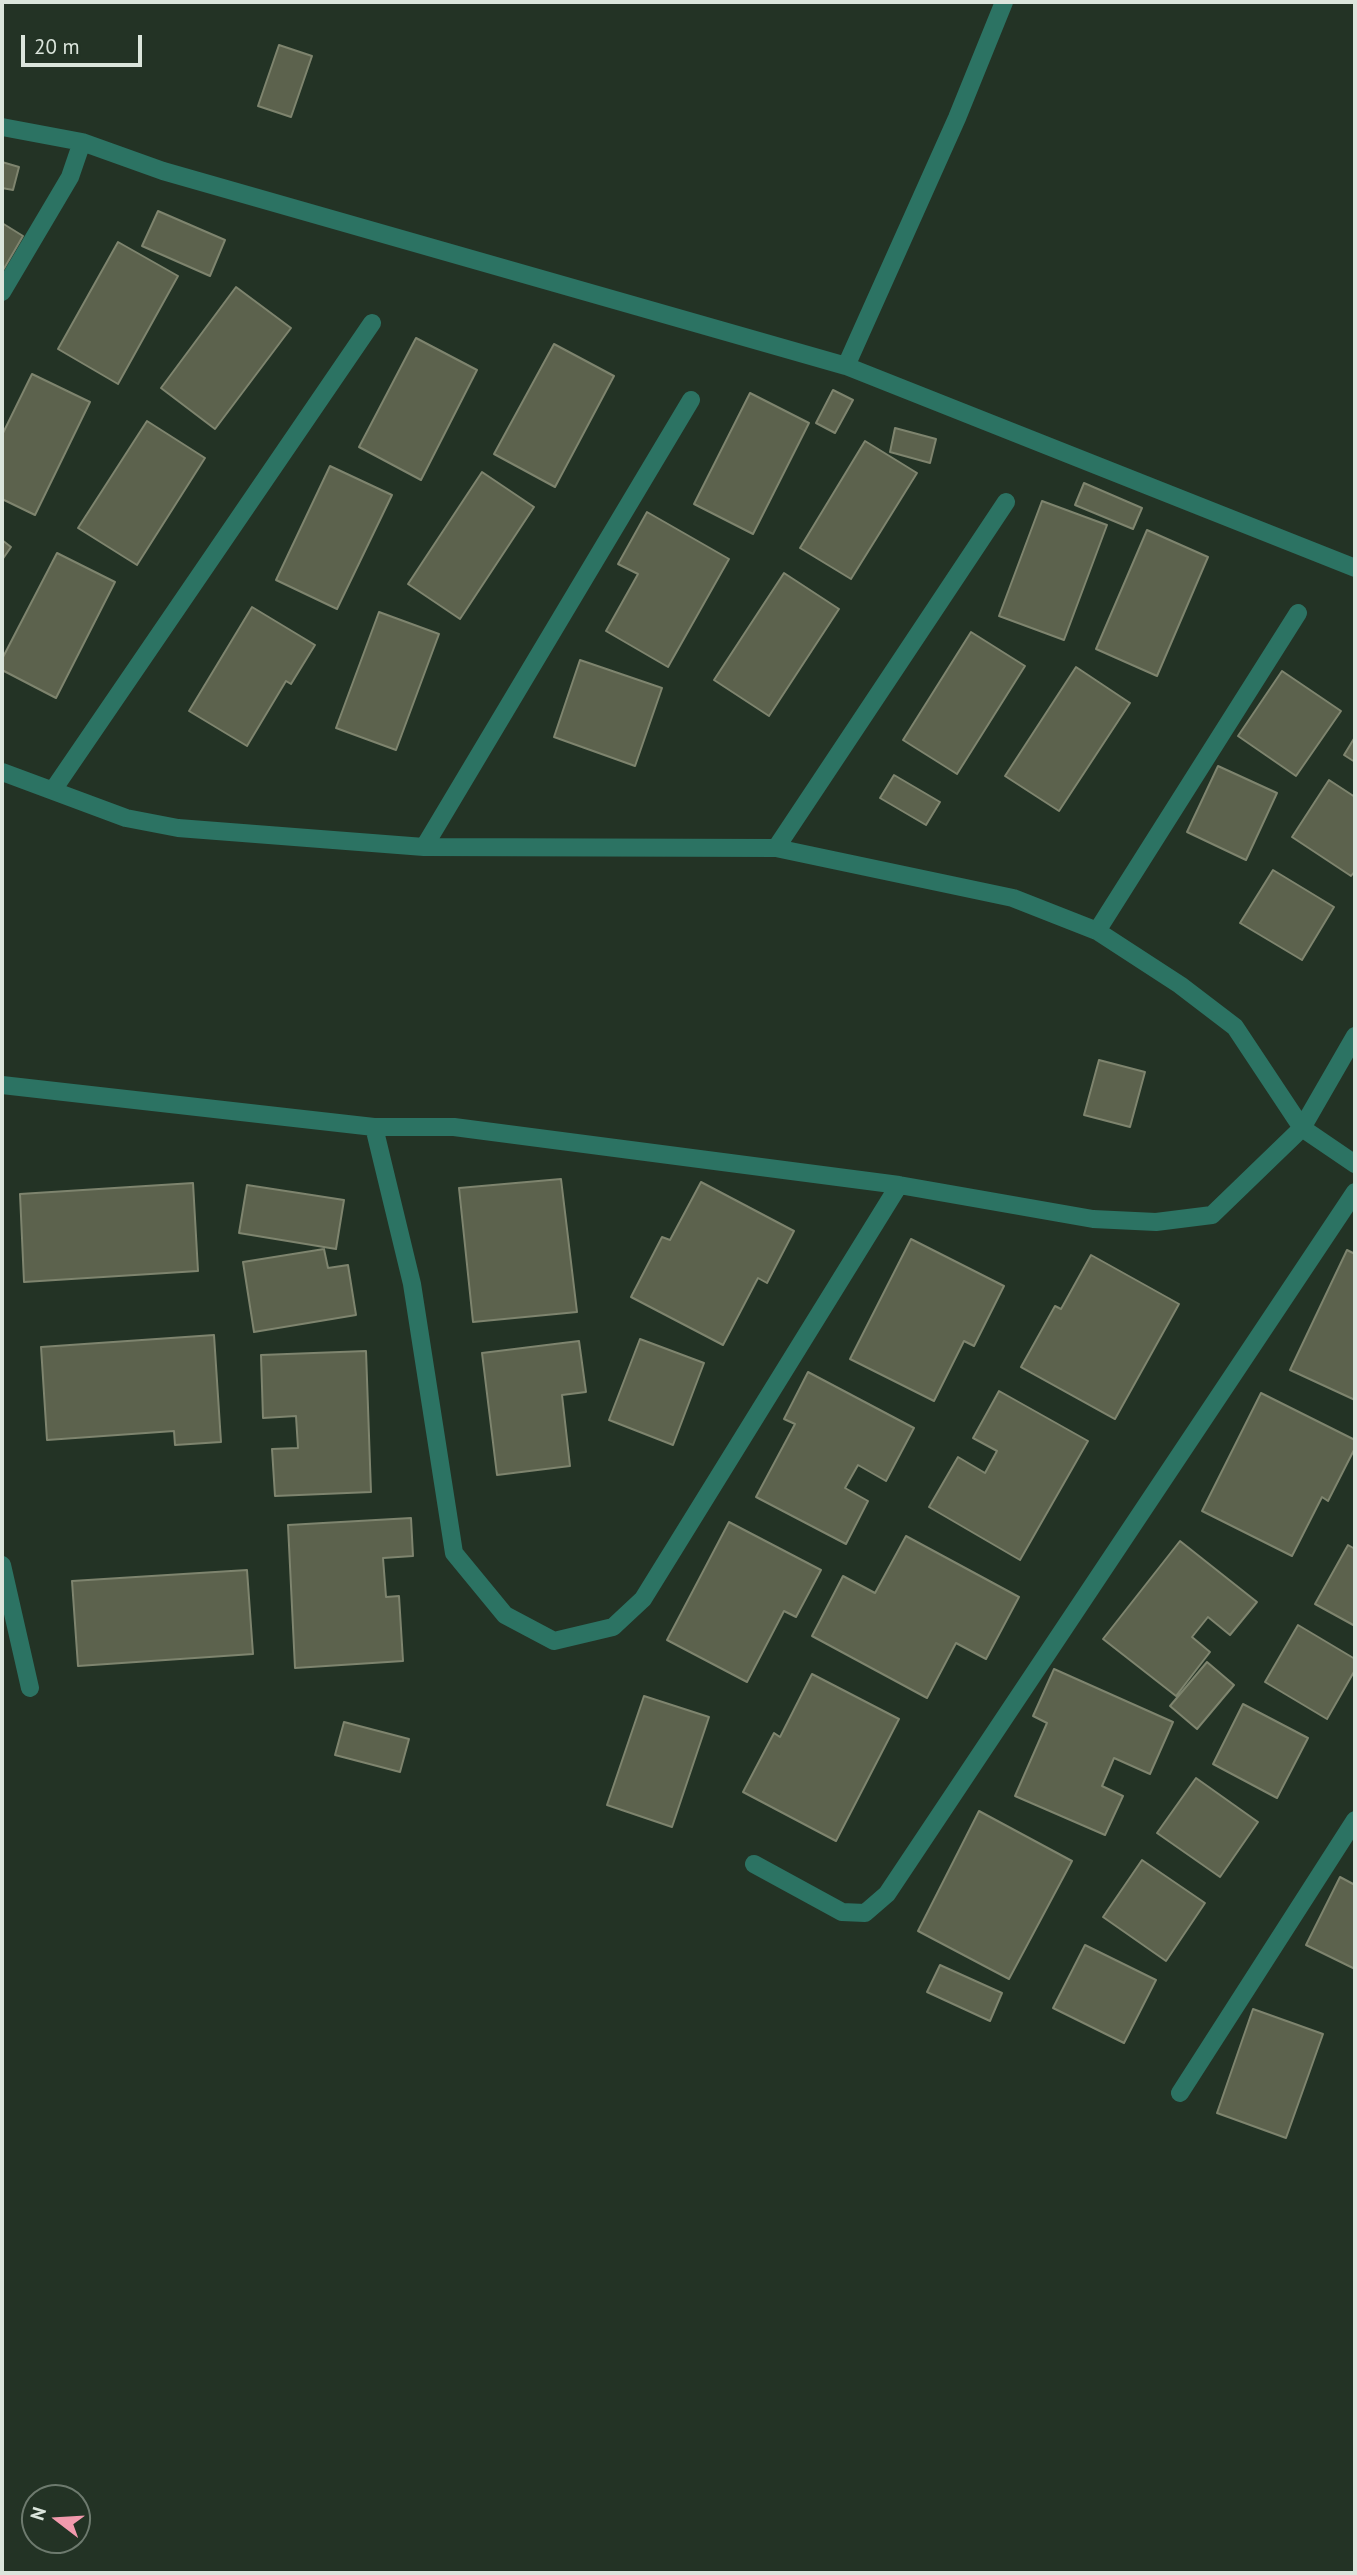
<!DOCTYPE html>
<html>
<head>
<meta charset="utf-8">
<style>
  body { margin:0 }
  #map { position:relative; width:1357px; height:2575px; overflow:hidden; background:#233325; font-family:"PT Sans",sans-serif }
  canvas { display:block }
  .frame { position:absolute; inset:0; border:4px solid #dbe5dc; pointer-events:none }
  .north { position:absolute; left:21px; top:2484px; width:70px; height:70px; box-sizing:border-box; background:#233325; border:2px solid #6d7a6e; border-radius:50%; rotate:287deg; font-size:19px; font-weight:700; line-height:28px; text-align:center; color:#dbe5dc }
  .north::after { content:''; display:block; margin:auto; width:24px; height:32px; background:#f29aad; clip-path:polygon(50% 0,100% 100%,50% 72%,0 100%) }
  .scale { position:absolute; left:21px; top:35px; width:121px; height:32px; box-sizing:border-box; border:4px solid #dbe5dc; border-top:0; padding-left:9px; font-size:21px; line-height:24px; white-space:nowrap; color:#dbe5dc; -webkit-text-stroke:5px #233325; paint-order:stroke }
</style>
</head>
<body>
<div id="map">
<canvas width="1357" height="2575"></canvas>
<div class="frame"></div>
<div class="north">N</div>
<div class="scale">20 m</div>
</div>
<script>
const ctx = document.querySelector('canvas').getContext('2d');
ctx.lineJoin = 'round';
function paint(path, color) {
  ctx.fillStyle = color;
  ctx.fill(path, 'evenodd');
}
function strokePath(path, color, width, dash) {
  ctx.strokeStyle = color;
  ctx.lineWidth = width;
  ctx.lineCap = dash ? 'butt' : 'round';
  ctx.setLineDash(dash || []);
  ctx.stroke(path);
}
const building = new Path2D(`
  M 279,45 L 312,56 L 291,117 L 258,106 Z
  M 2,162 L 19,167 L 13,190 L 2,188 Z
  M 158,211 L 225,240 L 210,276 L 142,246 Z
  M 2,223 L 23,236 L 2,272 Z
  M 118,242 L 178,276 L 118,384 L 58,349 Z
  M 236,287 L 291,328 L 215,429 L 161,388 Z
  M 416,338 L 477,370 L 421,480 L 359,447 Z
  M 554,344 L 614,376 L 555,487 L 494,454 Z
  M 32,374 L 90,402 L 35,515 L 2,499 L 2,435 Z
  M 833,390 L 853,400 L 835,433 L 816,423 Z
  M 750,393 L 809,423 L 753,534 L 694,504 Z
  M 147,421 L 205,458 L 137,565 L 78,528 Z
  M 895,428 L 936,439 L 930,463 L 890,452 Z
  M 865,441 L 917,473 L 851,579 L 800,548 Z
  M 330,466 L 392,495 L 337,609 L 276,580 Z
  M 482,472 L 534,507 L 460,619 L 408,584 Z
  M 1084,483 L 1142,508 L 1133,529 L 1075,505 Z
  M 1042,501 L 1107,525 L 1064,640 L 999,616 Z
  M 647,512 L 729,559 L 668,667 L 606,631 L 638,574 L 618,564 Z
  M 1147,530 L 1208,557 L 1157,676 L 1096,649 Z
  M 2,540 L 11,547 L 2,560 Z
  M 57,553 L 115,582 L 56,698 L 2,670 L 2,659 Z
  M 784,573 L 839,609 L 769,716 L 714,680 Z
  M 252,607 L 315,645 L 291,684 L 286,681 L 247,746 L 189,711 Z
  M 379,612 L 439,634 L 396,750 L 336,728 Z
  M 971,632 L 1025,666 L 957,774 L 903,740 Z
  M 580,660 L 662,688 L 635,766 L 554,737 Z
  M 1076,667 L 1130,703 L 1059,811 L 1005,776 Z
  M 1282,671 L 1341,711 L 1296,776 L 1238,736 Z
  M 1355,737 L 1355,762 L 1344,755 Z
  M 1218,766 L 1277,793 L 1246,860 L 1187,832 Z
  M 894,775 L 940,802 L 926,825 L 880,798 Z
  M 1329,780 L 1355,797 L 1355,871 L 1351,876 L 1292,837 Z
  M 1273,870 L 1334,907 L 1302,960 L 1240,923 Z
  M 1099,1060 L 1145,1072 L 1130,1127 L 1084,1115 Z
  M 561,1179 L 577,1312 L 473,1322 L 459,1188 Z
  M 701,1182 L 794,1231 L 767,1283 L 758,1278 L 723,1345 L 631,1297 L 662,1237 L 670,1240 Z
  M 193,1183 L 198,1271 L 24,1282 L 20,1194 Z
  M 247,1185 L 344,1200 L 336,1249 L 239,1233 Z
  M 911,1239 L 1004,1286 L 974,1346 L 964,1341 L 934,1401 L 850,1359 Z
  M 324,1249 L 328,1268 L 348,1265 L 356,1315 L 254,1332 L 243,1262 Z
  M 1347,1250 L 1355,1254 L 1355,1400 L 1290,1370 Z
  M 1091,1255 L 1179,1304 L 1115,1419 L 1021,1367 L 1055,1306 L 1061,1309 Z
  M 214,1335 L 221,1442 L 175,1445 L 174,1431 L 47,1440 L 41,1347 Z
  M 640,1339 L 704,1363 L 673,1445 L 609,1420 Z
  M 579,1341 L 586,1392 L 562,1395 L 570,1466 L 497,1475 L 482,1353 Z
  M 366,1351 L 371,1492 L 275,1496 L 272,1449 L 298,1448 L 296,1416 L 263,1418 L 261,1355 Z
  M 808,1372 L 914,1428 L 886,1481 L 858,1465 L 845,1488 L 868,1501 L 846,1544 L 756,1497 L 795,1424 L 784,1419 Z
  M 999,1391 L 1088,1441 L 1020,1560 L 929,1507 L 958,1457 L 985,1473 L 997,1451 L 973,1438 Z
  M 1261,1393 L 1355,1440 L 1355,1448 L 1328,1501 L 1322,1497 L 1292,1556 L 1202,1511 Z
  M 411,1518 L 413,1556 L 383,1558 L 386,1597 L 399,1596 L 403,1661 L 295,1668 L 288,1525 Z
  M 729,1522 L 821,1570 L 796,1617 L 784,1611 L 747,1682 L 667,1640 Z
  M 906,1536 L 1019,1597 L 986,1659 L 956,1643 L 927,1698 L 812,1636 L 843,1576 L 875,1593 Z
  M 1180,1541 L 1257,1602 L 1230,1635 L 1208,1617 L 1192,1637 L 1210,1652 L 1176,1696 L 1103,1639 Z
  M 1348,1545 L 1355,1549 L 1355,1626 L 1315,1604 Z
  M 247,1570 L 253,1654 L 78,1666 L 72,1581 Z
  M 1298,1625 L 1355,1659 L 1355,1670 L 1327,1719 L 1265,1682 Z
  M 1207,1662 L 1234,1685 L 1197,1729 L 1170,1706 Z
  M 1054,1669 L 1173,1722 L 1150,1774 L 1114,1758 L 1102,1786 L 1123,1796 L 1105,1835 L 1015,1796 L 1047,1723 L 1033,1716 Z
  M 812,1674 L 899,1719 L 836,1841 L 743,1792 L 774,1733 L 780,1737 Z
  M 644,1696 L 709,1717 L 672,1827 L 607,1805 Z
  M 1243,1704 L 1308,1738 L 1277,1798 L 1213,1764 Z
  M 344,1722 L 409,1739 L 400,1772 L 335,1755 Z
  M 1196,1778 L 1258,1822 L 1220,1877 L 1157,1833 Z
  M 979,1811 L 1072,1861 L 1009,1979 L 918,1931 Z
  M 1142,1860 L 1205,1903 L 1166,1961 L 1103,1917 Z
  M 1340,1877 L 1355,1885 L 1355,1969 L 1306,1945 Z
  M 1085,1945 L 1156,1980 L 1124,2043 L 1053,2008 Z
  M 940,1965 L 1002,1993 L 990,2021 L 927,1992 Z
  M 1253,2009 L 1323,2034 L 1286,2138 L 1217,2113 Z`);
paint(building, '#5c624d');
strokePath(building, '#7e846e', 2);
strokePath(new Path2D(`
  M 2,127 L 82,142 L 163,171 L 846,366 L 1355,568
  M 2,292 L 70,177 L 82,142
  M 846,366 L 957,118 L 1004,2
  M 2,772 L 126,818 L 178,828 L 424,847 L 776,848 L 1013,898 L 1097,931 L 1180,985 L 1235,1027 L 1302,1128 L 1355,1164
  M 53,790 L 372,323
  M 424,847 L 691,400
  M 776,848 L 1006,502
  M 1097,931 L 1298,613
  M 2,1085 L 374,1127 L 454,1127 L 899,1185 L 1093,1219 L 1156,1222 L 1212,1215 L 1302,1128 L 1355,1036
  M 374,1127 L 412,1284 L 454,1553 L 505,1615 L 554,1641 L 613,1627 L 643,1599 L 899,1185
  M 2,1565 L 30,1688
  M 754,1864 L 842,1912 L 865,1913 L 887,1894 L 1355,1192
  M 1180,2093 L 1355,1820`), '#2c7363', 18);
</script>
</body>
</html>
